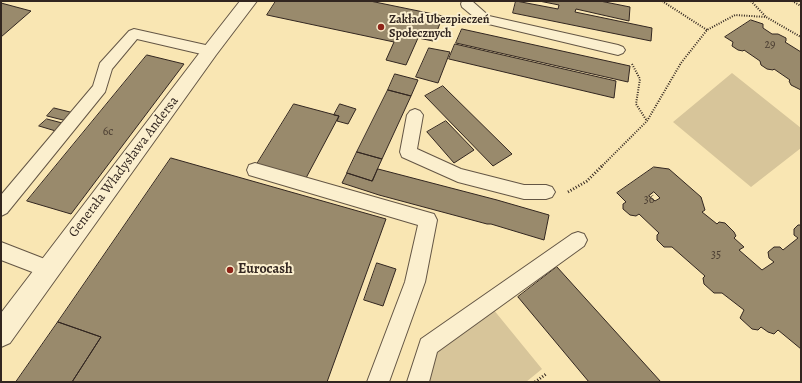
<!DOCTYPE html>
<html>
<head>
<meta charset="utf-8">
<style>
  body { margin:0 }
  #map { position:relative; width:802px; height:383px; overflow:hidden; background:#f9e6b3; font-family:Alegreya,serif }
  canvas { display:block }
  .frame { position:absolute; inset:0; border:2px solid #322620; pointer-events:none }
</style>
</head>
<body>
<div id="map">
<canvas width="802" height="383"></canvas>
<div class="frame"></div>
</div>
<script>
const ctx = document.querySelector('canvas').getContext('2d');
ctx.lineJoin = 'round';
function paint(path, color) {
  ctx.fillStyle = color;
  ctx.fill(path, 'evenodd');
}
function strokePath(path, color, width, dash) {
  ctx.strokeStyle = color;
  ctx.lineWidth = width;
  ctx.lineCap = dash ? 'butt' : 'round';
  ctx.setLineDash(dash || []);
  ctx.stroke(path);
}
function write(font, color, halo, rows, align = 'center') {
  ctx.font = font + ' Alegreya,serif';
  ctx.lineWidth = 4;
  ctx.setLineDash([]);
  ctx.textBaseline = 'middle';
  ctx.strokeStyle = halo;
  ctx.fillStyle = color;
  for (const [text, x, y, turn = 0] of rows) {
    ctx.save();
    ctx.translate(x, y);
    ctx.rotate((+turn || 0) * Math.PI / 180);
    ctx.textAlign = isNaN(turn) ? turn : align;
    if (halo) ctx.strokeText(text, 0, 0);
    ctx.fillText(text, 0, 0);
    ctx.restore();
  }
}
paint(new Path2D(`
  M 732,73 L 801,128 L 801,148 L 751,187 L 673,122 Z
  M 493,309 L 542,369 L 526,382 L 426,382 L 435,352 Z`), '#d7c59a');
const building = new Path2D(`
  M 276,1 L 370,1 L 443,16 L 433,41 L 418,38 L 406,65 L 386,60 L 394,42 L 267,15 Z
  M 516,1 L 558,9 L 559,5 L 539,1 L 600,1 L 630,7 L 629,21 L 576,9 L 575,12 L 652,28 L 651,41 L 513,13 Z
  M 1,3 L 31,11 L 1,37 Z
  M 751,20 L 763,24 L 763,28 L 772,34 L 778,34 L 786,38 L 786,41 L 785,42 L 801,52 L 801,90 L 791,85 L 789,81 L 790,80 L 774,69 L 773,70 L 767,69 L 761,65 L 760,61 L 744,50 L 743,51 L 738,50 L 732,46 L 733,42 L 725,37 Z
  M 462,29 L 630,66 L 628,82 L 456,43 Z
  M 455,44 L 616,81 L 614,98 L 449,59 Z
  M 429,48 L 450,52 L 438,83 L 416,77 Z
  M 147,55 L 184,64 L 71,214 L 27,201 Z
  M 395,74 L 418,80 L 411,96 L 388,90 Z
  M 443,86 L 512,154 L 493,166 L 425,96 Z
  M 388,90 L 411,96 L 382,159 L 357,152 Z
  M 294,104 L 339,116 L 306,178 L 257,164 Z
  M 340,104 L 356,109 L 348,124 L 337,121 L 339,116 L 334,115 Z
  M 54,108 L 74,113 L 67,121 L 47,116 Z
  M 47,119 L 66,124 L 59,132 L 39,126 Z
  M 446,121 L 474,150 L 454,163 L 427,132 Z
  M 357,152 L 382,159 L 372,181 L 347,173 Z
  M 171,158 L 386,219 L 327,382 L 72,382 L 101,337 L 58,322 Z
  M 654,167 L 669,169 L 701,197 L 705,210 L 702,212 L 717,224 L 719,222 L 725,223 L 734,232 L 736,236 L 734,238 L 744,247 L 739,250 L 762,270 L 774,262 L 769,258 L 768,252 L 774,247 L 780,247 L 783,250 L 798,238 L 794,235 L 794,229 L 798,225 L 801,225 L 801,349 L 778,330 L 774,334 L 768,332 L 761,327 L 758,330 L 752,329 L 740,318 L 744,310 L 722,293 L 714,293 L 704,284 L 703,278 L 705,276 L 672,247 L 664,247 L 657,240 L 657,235 L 659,233 L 639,214 L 636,216 L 630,215 L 623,209 L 623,204 L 626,202 L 617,193 Z
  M 378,169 L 497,200 L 549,215 L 544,240 L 491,224 L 487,224 L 379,195 L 342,183 L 347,173 L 372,181 Z
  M 654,192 L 660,198 L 655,201 L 649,196 Z
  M 377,263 L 396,269 L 383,306 L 364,300 Z
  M 557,267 L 661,382 L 589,382 L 518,297 Z
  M 58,322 L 101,337 L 72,382 L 16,382 Z`);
paint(building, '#998a6c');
strokePath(building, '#322620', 1);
const service = new Path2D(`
  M 462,1 L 472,1 L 489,16 L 618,45 L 623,47 L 625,50 L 623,53 L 618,55 L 480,22 L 462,7 L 461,4 Z
  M 134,29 L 210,46 L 215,48 L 217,51 L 215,54 L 210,56 L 137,39 L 112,69 L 105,92 L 7,213 L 1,216 L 1,195 L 93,86 L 100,63 L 129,31 Z
  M 415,109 L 420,111 L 423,115 L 417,149 L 461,169 L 524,185 L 546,185 L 552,187 L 555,192 L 552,197 L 546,199 L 524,199 L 458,182 L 402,157 L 400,152 L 407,115 L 410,111 Z
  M 255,163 L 434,214 L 437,220 L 425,282 L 389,382 L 367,382 L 405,282 L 418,225 L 249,175 L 247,170 L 249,165 Z
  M 578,232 L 584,234 L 587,240 L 584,246 L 437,352 L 429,382 L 407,382 L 421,339 L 572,234 Z
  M 1,242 L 55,263 L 57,269 L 55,275 L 48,278 L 1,260 Z`);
const minor = new Path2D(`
  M 240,1 L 257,1 L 216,55 L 10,343 L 1,347 L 1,313 L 204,47 Z`);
strokePath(service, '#645645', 2);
strokePath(minor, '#645645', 2);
strokePath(new Path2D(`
  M 662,1 L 707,30
  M 751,1 L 766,17
  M 792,1 L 801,6
  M 632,64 L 640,79 L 636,104 L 647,121
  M 601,167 L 647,121 L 681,63 L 707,30 L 735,15 L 766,17 L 801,37`), '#322620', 2, [1, 1.5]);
strokePath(new Path2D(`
  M 568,192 L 587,181 L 602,166
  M 535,382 L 546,374`), '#322620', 3, [1, 2]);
paint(service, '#fbefce');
paint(minor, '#fbefce');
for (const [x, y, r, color] of [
  [381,27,4,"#8f2418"],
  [230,270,4,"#8f2418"]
]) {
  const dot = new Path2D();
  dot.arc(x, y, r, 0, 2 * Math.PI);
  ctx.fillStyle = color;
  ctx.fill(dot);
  strokePath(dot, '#fbefce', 1.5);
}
write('bold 12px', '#322620', '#fbefce', [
  ["Zakład Ubezpieczeń",389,20],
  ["Społecznych",389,34]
], 'left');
write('12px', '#4c3f33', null, [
  ["29",770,45],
  ["6c",108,132],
  ["36",649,200],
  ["35",716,255]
]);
write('14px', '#322620', '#fbefce', [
  ["Generała Władysława Andersa",124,167,-53]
]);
write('bold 14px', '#322620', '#fbefce', [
  ["Eurocash",238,270]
], 'left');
</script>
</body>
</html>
